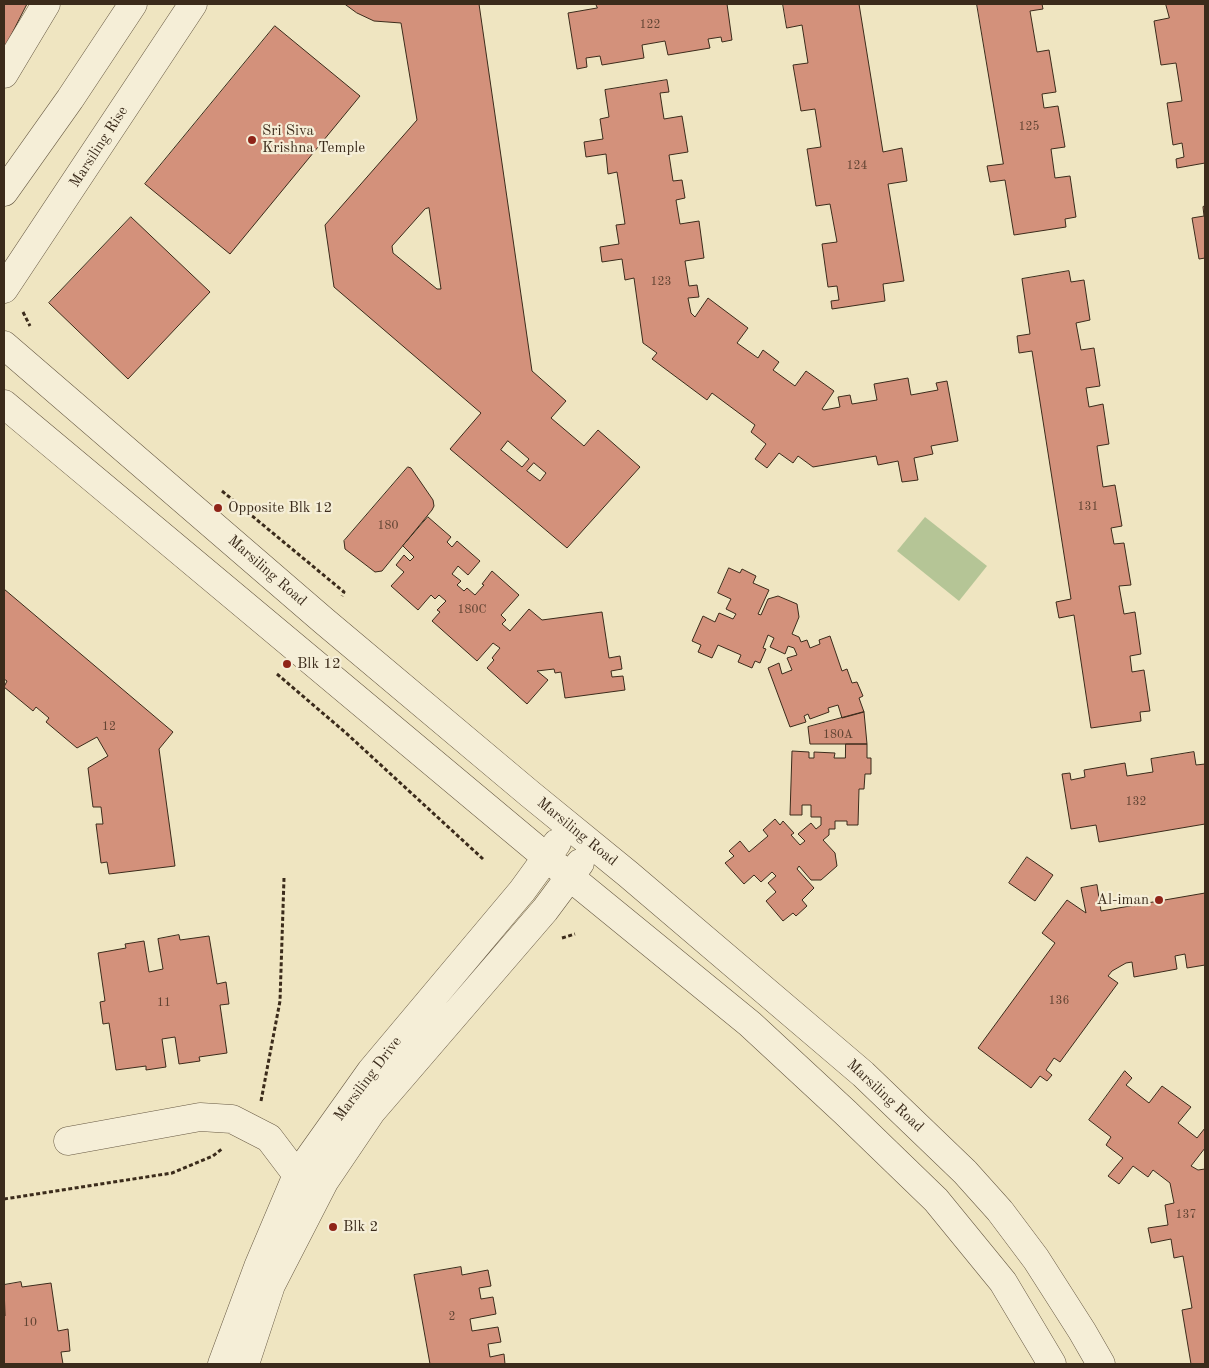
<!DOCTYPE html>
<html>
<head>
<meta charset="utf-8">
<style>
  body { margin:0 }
  #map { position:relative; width:1209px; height:1368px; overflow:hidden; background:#efe5c1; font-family:"Old Standard TT",serif }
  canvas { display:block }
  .frame { position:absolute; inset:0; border:5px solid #3b2b1b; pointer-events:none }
</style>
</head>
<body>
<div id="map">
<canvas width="1209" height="1368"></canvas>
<div class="frame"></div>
</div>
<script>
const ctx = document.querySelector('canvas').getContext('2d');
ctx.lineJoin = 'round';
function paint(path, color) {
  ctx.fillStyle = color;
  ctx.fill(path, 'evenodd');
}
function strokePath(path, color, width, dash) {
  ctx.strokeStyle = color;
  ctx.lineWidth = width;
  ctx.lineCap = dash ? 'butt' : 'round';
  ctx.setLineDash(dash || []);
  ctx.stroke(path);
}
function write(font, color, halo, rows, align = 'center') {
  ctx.font = font + ' "Old Standard TT",serif';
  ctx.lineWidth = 4.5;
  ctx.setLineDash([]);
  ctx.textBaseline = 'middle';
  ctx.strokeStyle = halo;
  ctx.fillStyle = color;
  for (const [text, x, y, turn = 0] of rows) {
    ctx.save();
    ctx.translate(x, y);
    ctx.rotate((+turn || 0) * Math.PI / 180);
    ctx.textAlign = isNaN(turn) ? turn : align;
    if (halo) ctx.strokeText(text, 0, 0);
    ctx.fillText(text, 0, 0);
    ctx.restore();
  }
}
paint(new Path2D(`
  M 925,517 L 987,566 L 959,601 L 897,551 Z`), '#b5c596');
const building = new Path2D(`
  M 4,4 L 27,4 L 4,49 Z
  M 345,4 L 479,4 L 532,371 L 566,401 L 551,418 L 584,446 L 598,430 L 640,467 L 567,548 L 450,449 L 481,413 L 334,287 L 325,225 L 417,120 L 401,23 L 374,21 L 357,13 ZM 429,208 L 441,289 L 437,289 L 393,253 L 392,246 L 425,209 ZM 508,441 L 529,459 L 522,467 L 501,450 ZM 534,463 L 546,473 L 540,481 L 527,471 Z
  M 596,4 L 727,4 L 732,40 L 722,42 L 721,37 L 708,39 L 710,48 L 668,55 L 665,41 L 642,45 L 644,58 L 602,65 L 600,56 L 586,58 L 587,67 L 577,69 L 568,13 L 597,8 Z
  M 783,4 L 859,4 L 883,152 L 902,148 L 907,181 L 888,184 L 904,281 L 883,284 L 885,301 L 832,309 L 831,301 L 839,300 L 837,286 L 828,287 L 822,244 L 837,242 L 830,204 L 816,206 L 807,149 L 821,147 L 815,109 L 801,111 L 793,65 L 808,63 L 802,25 L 787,28 Z
  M 977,4 L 1042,4 L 1043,9 L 1030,11 L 1037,52 L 1049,50 L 1056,92 L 1042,94 L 1044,108 L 1058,106 L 1065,147 L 1051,149 L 1055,178 L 1070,176 L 1076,217 L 1065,219 L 1066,227 L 1014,235 L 1005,180 L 990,182 L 987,166 L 1003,164 Z
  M 1166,4 L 1205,4 L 1205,163 L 1177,168 L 1176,159 L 1184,157 L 1182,143 L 1173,145 L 1167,103 L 1182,101 L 1176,63 L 1161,65 L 1154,21 L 1169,18 Z
  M 275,26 L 360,96 L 230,254 L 145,184 Z
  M 667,80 L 669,92 L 660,93 L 664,119 L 682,116 L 688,152 L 669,155 L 673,181 L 682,180 L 685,198 L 676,200 L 680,224 L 699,221 L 704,258 L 685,261 L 689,286 L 697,285 L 699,297 L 688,298 L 691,313 L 695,317 L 708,298 L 748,328 L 737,343 L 758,358 L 763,350 L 779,362 L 773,370 L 795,386 L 806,371 L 834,391 L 822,409 L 824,410 L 840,407 L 838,397 L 850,395 L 852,404 L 877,400 L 874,384 L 908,378 L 911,395 L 938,390 L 936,383 L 947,381 L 958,441 L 931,446 L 933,454 L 914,458 L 918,480 L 902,482 L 898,461 L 878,465 L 876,456 L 813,467 L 798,456 L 793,463 L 779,453 L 767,468 L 755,459 L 766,444 L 751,432 L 755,425 L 712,393 L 707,400 L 652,359 L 657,353 L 643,343 L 634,278 L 625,280 L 622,259 L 602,262 L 600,247 L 619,244 L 616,225 L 625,224 L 617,172 L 608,174 L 606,154 L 586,157 L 584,142 L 603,139 L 600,119 L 609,117 L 605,90 Z
  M 1205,206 L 1205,258 L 1199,259 L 1192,218 L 1204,216 L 1203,207 Z
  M 131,217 L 210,292 L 128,379 L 49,303 Z
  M 1069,271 L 1071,282 L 1084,280 L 1090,320 L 1076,323 L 1081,350 L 1094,348 L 1100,386 L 1086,388 L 1089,407 L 1103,404 L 1109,444 L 1097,446 L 1103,487 L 1115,485 L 1122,526 L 1111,528 L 1114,544 L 1124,543 L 1131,585 L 1119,586 L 1124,614 L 1135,612 L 1141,654 L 1130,656 L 1132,672 L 1144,670 L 1150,711 L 1140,712 L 1141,721 L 1091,728 L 1074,615 L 1059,618 L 1056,602 L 1071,599 L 1032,351 L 1019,353 L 1017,336 L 1030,334 L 1022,279 Z
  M 408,467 L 411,468 L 433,500 L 434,506 L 432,510 L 382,571 L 375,572 L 345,549 L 344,541 Z
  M 428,517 L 451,537 L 447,542 L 452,547 L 457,541 L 480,561 L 468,575 L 458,566 L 452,574 L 461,581 L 457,585 L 464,591 L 467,588 L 475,595 L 484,585 L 482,584 L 492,571 L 519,595 L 501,615 L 506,620 L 502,624 L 510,631 L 529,609 L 542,620 L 602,612 L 609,658 L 620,656 L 622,669 L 611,671 L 612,677 L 623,676 L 625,690 L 565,698 L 561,672 L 555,673 L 554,669 L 537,671 L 548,680 L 527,704 L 487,668 L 494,660 L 492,658 L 500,648 L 493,643 L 477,661 L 432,621 L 440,612 L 437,610 L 446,601 L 439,595 L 435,599 L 431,595 L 418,610 L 391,586 L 404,572 L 396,565 L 404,555 L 410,561 L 414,557 L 403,546 Z
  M 729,568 L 740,573 L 742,569 L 756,576 L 753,583 L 769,590 L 758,614 L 761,615 L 768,599 L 778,596 L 797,604 L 799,617 L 792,634 L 799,637 L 801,642 L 807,640 L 810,648 L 820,644 L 819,640 L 830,636 L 842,671 L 847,669 L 852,683 L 857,682 L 863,696 L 859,698 L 864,712 L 842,718 L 838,705 L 828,708 L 829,712 L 810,719 L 808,714 L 804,716 L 806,722 L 790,727 L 768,668 L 779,663 L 782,674 L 792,670 L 787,658 L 797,655 L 794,648 L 788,646 L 785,654 L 770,647 L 774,638 L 768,635 L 763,648 L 766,649 L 760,663 L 755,661 L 752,668 L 738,662 L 741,655 L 718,645 L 712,658 L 698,652 L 701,645 L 692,641 L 703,616 L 715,622 L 719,613 L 733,619 L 736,614 L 726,609 L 731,599 L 718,593 Z
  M 4,589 L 173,732 L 159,749 L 175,866 L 109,874 L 107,862 L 101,863 L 96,824 L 103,824 L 101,807 L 93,807 L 88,768 L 108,756 L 97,737 L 77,748 L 46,722 L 49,718 L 36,707 L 33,711 L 4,687 L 7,681 L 4,679 Z
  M 864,712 L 867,744 L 810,744 L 808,727 Z
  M 846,744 L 867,744 L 867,758 L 871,758 L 871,774 L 865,774 L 864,789 L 859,789 L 858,825 L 847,825 L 847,821 L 835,821 L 835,829 L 829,829 L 829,835 L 823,840 L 835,853 L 837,866 L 821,880 L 811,880 L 799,866 L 797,869 L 814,888 L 802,900 L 807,906 L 796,916 L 793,913 L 783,921 L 766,901 L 776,892 L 768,883 L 776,876 L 772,872 L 761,882 L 754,875 L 744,884 L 725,863 L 734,856 L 729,851 L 740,841 L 749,852 L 768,836 L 763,830 L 775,819 L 780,825 L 783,821 L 794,833 L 791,835 L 800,845 L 805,841 L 798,834 L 811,823 L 816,829 L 821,825 L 821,817 L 811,817 L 811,805 L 802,805 L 802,815 L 790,815 L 792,751 L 809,752 L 809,758 L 814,758 L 814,752 L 835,753 L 834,758 L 845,758 Z
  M 1194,752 L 1196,765 L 1205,764 L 1205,824 L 1099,842 L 1096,825 L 1071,829 L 1062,774 L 1070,773 L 1071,780 L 1085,777 L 1084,770 L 1125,763 L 1127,776 L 1153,772 L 1151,759 Z
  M 1027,857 L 1053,875 L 1035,901 L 1009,883 Z
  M 1097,885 L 1101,911 L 1205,893 L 1205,965 L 1187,968 L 1185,954 L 1175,956 L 1177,969 L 1134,977 L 1132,962 L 1126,963 L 1112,971 L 1108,976 L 1118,983 L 1060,1062 L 1054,1058 L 1046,1070 L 1052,1075 L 1047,1081 L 1040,1076 L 1031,1088 L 978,1048 L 1055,943 L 1042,933 L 1067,900 L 1086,913 L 1081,888 Z
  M 179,935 L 180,940 L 209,936 L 217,984 L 226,982 L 229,1004 L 220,1005 L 227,1053 L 199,1057 L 200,1061 L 179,1064 L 175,1037 L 162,1039 L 166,1067 L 146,1070 L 146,1066 L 116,1070 L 109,1023 L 103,1024 L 100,1002 L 105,1001 L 98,953 L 126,948 L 125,944 L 144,941 L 149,972 L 163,969 L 158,939 Z
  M 1125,1071 L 1132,1078 L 1126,1085 L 1149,1103 L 1162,1086 L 1191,1107 L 1178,1123 L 1197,1138 L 1205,1128 L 1205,1148 L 1191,1166 L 1198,1170 L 1205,1169 L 1205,1364 L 1191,1364 L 1182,1310 L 1192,1308 L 1183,1256 L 1174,1258 L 1171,1239 L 1151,1243 L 1148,1228 L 1168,1225 L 1165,1205 L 1174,1203 L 1170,1183 L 1153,1170 L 1148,1177 L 1133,1166 L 1119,1184 L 1108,1176 L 1123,1158 L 1106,1145 L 1111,1137 L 1089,1120 Z
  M 461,1267 L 462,1275 L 488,1270 L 491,1286 L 479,1288 L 481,1299 L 493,1297 L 496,1314 L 470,1319 L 472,1331 L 498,1327 L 501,1342 L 488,1344 L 490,1357 L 504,1354 L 505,1364 L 430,1364 L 414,1275 Z
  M 21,1282 L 22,1287 L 51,1283 L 58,1331 L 68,1329 L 70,1351 L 61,1352 L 63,1364 L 4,1364 L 4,1317 L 5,1316 L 4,1285 Z`);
paint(building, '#d3917b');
strokePath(building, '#3b2b1b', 1);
const minor = new Path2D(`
  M 4,74 L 46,4
  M 4,192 L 70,99 L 133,4
  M 4,289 L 193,4
  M 4,345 L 324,621 L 530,794 L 628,874 L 863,1074 L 965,1172 L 1000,1211 L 1036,1259 L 1082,1331 L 1101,1364
  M 4,404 L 570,877 L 750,1024 L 846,1113 L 936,1200 L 1003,1282 L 1052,1364
  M 68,1141 L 200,1117 L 232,1119 L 269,1138 L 297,1175 L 313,1179
  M 222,1364 L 258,1267 L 297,1175 L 371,1071 L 522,891 L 557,843
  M 245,1364 L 271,1285 L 324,1182 L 372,1111 L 545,910 L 580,863`);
strokePath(minor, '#685a44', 29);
strokePath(new Path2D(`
  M 23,312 L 30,326
  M 222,491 L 344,592 L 342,596
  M 277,674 L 346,733 L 483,859
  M 562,938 L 575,934
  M 261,1101 L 280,1001 L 284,878
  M 4,1199 L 172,1173 L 213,1156 L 223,1148`), '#3b2b1b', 3, [4, 2.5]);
strokePath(minor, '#f5eed7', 28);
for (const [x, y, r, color] of [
  [252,140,5,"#8f2418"],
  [218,508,5,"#8f2418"],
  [287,664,5,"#8f2418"],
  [1159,900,5,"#8f2418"],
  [333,1227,5,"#8f2418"]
]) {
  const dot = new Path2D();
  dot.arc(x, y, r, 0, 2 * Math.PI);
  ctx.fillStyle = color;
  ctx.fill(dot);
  strokePath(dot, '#f5eed7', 2);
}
write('12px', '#614433', null, [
  ["122",650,25],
  ["125",1029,127],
  ["124",857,166],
  ["123",661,282],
  ["131",1088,507],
  ["180",388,526],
  ["180C",472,610],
  ["12",109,727],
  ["180A",838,735],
  ["132",1136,802],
  ["136",1059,1001],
  ["11",164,1003],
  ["137",1186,1215],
  ["2",452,1317],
  ["10",30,1323]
]);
write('15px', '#3b2b1b', '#f5eed7', [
  ["Sri Siva",262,131],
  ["Krishna Temple",262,148],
  ["Opposite Blk 12",228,508],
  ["Blk 12",297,664],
  ["Al-iman",1149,900,"right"],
  ["Blk 2",343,1227]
], 'left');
write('15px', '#3b2b1b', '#f5eed7', [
  ["Marsiling Rise",99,147,-57],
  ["Marsiling Road",267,571,41],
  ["Marsiling Road",577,832,39],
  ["Marsiling Drive",368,1079,-53],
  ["Marsiling Road",885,1096,43]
]);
</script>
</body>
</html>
